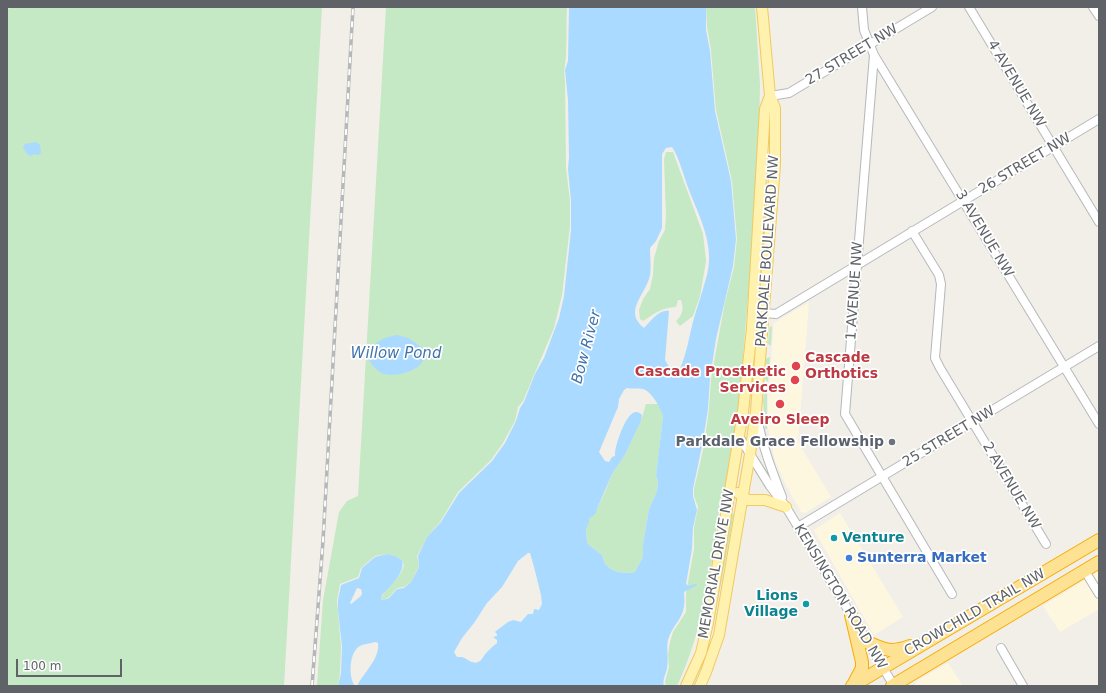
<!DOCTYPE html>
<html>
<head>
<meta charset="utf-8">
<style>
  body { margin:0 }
  #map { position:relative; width:1106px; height:693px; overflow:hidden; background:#f1efe8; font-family:"DejaVu Sans",sans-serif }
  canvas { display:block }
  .frame { position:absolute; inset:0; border:8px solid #5f6368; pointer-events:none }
  .scale { position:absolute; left:16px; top:659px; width:106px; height:18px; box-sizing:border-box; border:2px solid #5f6368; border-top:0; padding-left:5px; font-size:12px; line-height:14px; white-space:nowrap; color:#5f6368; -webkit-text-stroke:3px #fff; paint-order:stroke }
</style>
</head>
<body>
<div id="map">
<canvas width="1106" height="693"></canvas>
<div class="frame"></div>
<div class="scale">100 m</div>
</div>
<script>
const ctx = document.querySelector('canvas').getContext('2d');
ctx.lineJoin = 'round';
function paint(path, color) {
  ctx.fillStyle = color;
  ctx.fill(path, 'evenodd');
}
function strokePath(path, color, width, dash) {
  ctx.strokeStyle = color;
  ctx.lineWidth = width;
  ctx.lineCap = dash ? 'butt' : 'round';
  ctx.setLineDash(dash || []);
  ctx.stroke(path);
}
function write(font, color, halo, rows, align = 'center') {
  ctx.font = font + ' "DejaVu Sans",sans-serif';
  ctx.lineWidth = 3.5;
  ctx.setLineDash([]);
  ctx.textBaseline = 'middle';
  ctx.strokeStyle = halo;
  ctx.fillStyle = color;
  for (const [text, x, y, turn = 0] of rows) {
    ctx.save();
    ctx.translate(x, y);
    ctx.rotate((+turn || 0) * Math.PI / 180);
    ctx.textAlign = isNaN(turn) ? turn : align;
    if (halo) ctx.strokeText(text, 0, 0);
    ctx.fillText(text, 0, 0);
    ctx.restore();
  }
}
paint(new Path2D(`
  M 809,302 L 798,442 L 831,497 L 805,513 L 801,512 L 786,485 L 775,461 L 768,428 L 768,396 L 774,323 Z
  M 840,513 L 903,617 L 874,635 L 814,530 Z
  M 1099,571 L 1099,609 L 1060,632 L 1043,606 Z
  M 948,663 L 963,686 L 914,686 L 917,681 Z`), '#fef7e0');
paint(new Path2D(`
  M 15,7 L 322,7 L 284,686 L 7,686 L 7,9 Z
  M 386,7 L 567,7 C 566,22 567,37 566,52 C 566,64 563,69 565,81 L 566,168 L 570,201 L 570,226 L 562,295 L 554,328 L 523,401 L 518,407 L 515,421 L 503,443 L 491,460 L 458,492 L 440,522 L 427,537 L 417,556 L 419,566 L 411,582 L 404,587 L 397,588 L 389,597 L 383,600 L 381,598 C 387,586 401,579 404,565 L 402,560 L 395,556 L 387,554 L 375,556 L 361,568 L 358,577 L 340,584 L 337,600 L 341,647 L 340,673 L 338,686 L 317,686 L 323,600 L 339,512 L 347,501 L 358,496 Z
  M 706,7 L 755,7 L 760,85 L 759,130 L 753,239 L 737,426 L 725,492 L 720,502 C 712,564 704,629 677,686 L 666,686 L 665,682 L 669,667 L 668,654 L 670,642 L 673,632 L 686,612 L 686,593 L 694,549 L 694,528 L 698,507 L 694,496 L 694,489 L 704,446 L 709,409 L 711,379 L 718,340 L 725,302 L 734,267 L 737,239 L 732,181 L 716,110 L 711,50 L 707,27 Z
  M 666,152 L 673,152 L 703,234 L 706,261 L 700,296 L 693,316 L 680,326 L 676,321 C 683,315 684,308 681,300 L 678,300 L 676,307 C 660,308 656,313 643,321 L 640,319 L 639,310 L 643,299 L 650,289 L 653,275 L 654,258 L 659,241 L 665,230 L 666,216 L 664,159 Z
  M 770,326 L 772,327 L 771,346 L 768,344 L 769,331 Z
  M 770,357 L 768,382 L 765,379 L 766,359 Z
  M 767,392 L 767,429 L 765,429 L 763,400 L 764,395 Z
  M 646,404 L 659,404 L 662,409 L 663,416 L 656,476 L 658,480 L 657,491 L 649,509 L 643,544 L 643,557 L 636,570 L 633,573 L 617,572 L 611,569 L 605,564 L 602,555 L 589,545 L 587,542 L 586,528 L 589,523 L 589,519 L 597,509 L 605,492 L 612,474 L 625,455 L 641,421 Z
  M 730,512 L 734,514 L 713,627 L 696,679 L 693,678 Z`), '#c5e8c5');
paint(new Path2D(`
  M 569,7 L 706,7 L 706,30 L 710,51 L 715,111 L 731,181 L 736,239 L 733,266 L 716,339 L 710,378 L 708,409 L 702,446 L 693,489 L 693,496 L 697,510 L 693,528 L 692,549 L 686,584 L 688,586 L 696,584 L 697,585 L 684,592 C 687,619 675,619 668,640 C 666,650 669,659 667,668 C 666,674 662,680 664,686 L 357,686 C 364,672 380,659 378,643 L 375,642 C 370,644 365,643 360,646 C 349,652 348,677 355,686 L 338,686 L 341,673 L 342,647 L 338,610 L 338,600 L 341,585 L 359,578 L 362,568 L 375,557 L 387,554 L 395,556 L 402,560 C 406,572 390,587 382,595 L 381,599 L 383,600 L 389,598 L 397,589 L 404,588 L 411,582 L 419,567 L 418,556 L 427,537 L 441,522 L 459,493 L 492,461 L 505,443 L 516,421 L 520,408 L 524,402 L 535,374 L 544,358 L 559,318 L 564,296 L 571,230 L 571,201 L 568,169 L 569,157 L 568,100 L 565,70 L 568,61 ZM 672,147 C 679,157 684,177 689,190 C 699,216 715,245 707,275 C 703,290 698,304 694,318 C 689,336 687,354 679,371 L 671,370 L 665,360 L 669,311 C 659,309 651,321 644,328 C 624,312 643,297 649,279 C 652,272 650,256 650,248 L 656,241 L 662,228 L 662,154 L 666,148 ZM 627,388 C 632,389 638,388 643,389 C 651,391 661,408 663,416 L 656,476 L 658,480 L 657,491 L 649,509 L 643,544 L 643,557 L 636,570 L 633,573 L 617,572 L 611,569 L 605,564 L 602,555 L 589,545 L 587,542 L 586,529 L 589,523 L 589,519 L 596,513 L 597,509 L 612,474 L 625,455 L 641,421 L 642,415 C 629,401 618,440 616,447 C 615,450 615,454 615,456 L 612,457 L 609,462 L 605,461 L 599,452 L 618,407 L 619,399 L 624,390 ZM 528,553 L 530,553 L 534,567 L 541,595 L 542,604 L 539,610 L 534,609 L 533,614 L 528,614 L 521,622 L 513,620 L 508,622 L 496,631 L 495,632 L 497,634 L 497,636 L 493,637 L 497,640 L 497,643 C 493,646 490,649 487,652 C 482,657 481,665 472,662 C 464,659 467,657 457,657 L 454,652 L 462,638 L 474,623 L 487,603 L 502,587 L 518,561 ZM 357,588 L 361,589 L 362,593 L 361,596 L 351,604 L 350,603 Z
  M 36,142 L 40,145 L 41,153 L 38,155 L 34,154 L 31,156 L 27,154 L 23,147 L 25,144 Z
  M 397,335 L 408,338 L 424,349 C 424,351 425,355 424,358 C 421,371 396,377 384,374 C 376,371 370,363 367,356 C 370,343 385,337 397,335 Z`), '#aadaff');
const minor = new Path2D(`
  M 862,7 L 864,30 L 874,55 L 1099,424
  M 969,7 L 1099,222
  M 1093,7 L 1099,16
  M 874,55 L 845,414 L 952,594
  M 770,96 L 789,93 L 932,7
  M 912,231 L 939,275 L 941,284 L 935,358 L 940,368 L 1046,544
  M 763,313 L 776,314 L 1099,119
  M 757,417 C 762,445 772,471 782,497
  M 740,438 L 770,486 L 786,507 L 894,686
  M 798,527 L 1099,346
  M 1085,571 L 1099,594
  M 1001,648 L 1023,686`);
const major = new Path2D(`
  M 738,493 L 748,500 L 765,500 L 786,507
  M 686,686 L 701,653 L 708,623 L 743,412 L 752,328 L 765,109 L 770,96
  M 700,686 L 706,672 L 719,635 L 750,454 L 756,411 L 775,165 L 775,108 L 770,96 L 762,7`);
const highway = new Path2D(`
  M 851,615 L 862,662 L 862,668 L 853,685
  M 867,642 C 885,650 891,653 910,646
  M 852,686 L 1099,540
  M 892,686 L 1099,562`);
strokePath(minor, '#b5b8bc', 10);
strokePath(major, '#f2c960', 12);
strokePath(highway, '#f9ab00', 14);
strokePath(minor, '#fff', 8);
strokePath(major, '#fff2af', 10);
strokePath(highway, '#fde293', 12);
const rail = new Path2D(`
  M 312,686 L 323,541 L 353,7`);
strokePath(rail, '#b6b7b8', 3.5);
strokePath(rail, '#fff', 2, [6]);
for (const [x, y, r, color] of [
  [796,366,5,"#e0444e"],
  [795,380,5,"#e0444e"],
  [780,404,5,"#e0444e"],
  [892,442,4,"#6b7280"],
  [834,538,4,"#0f9aa8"],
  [849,558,4,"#3f7fe0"],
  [806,604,4,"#0f9aa8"]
]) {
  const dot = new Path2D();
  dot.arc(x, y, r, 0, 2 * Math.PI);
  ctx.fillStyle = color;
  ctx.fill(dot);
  strokePath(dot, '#fff', 1.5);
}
write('14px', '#5f6368', '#fff', [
  ["27 STREET NW",852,55,-31],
  ["4 AVENUE NW",1016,84,59],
  ["26 STREET NW",1025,164,-31],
  ["3 AVENUE NW",984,234,59],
  ["PARKDALE BOULEVARD NW",768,251,-86],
  ["1 AVENUE NW",855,291,-86],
  ["25 STREET NW",949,437,-31],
  ["2 AVENUE NW",1011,486,59],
  ["MEMORIAL DRIVE NW",717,564,-80],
  ["KENSINGTON ROAD NW",840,597,59],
  ["CROWCHILD TRAIL NW",975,613,-30]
]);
write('bold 14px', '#be3a42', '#fff', [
  ["Cascade",805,358],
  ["Orthotics",805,374],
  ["Cascade Prosthetic",786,372,"right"],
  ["Services",786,388,"right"],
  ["Aveiro Sleep",780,420,"center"]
], 'left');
write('bold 14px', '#5b616d', '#fff', [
  ["Parkdale Grace Fellowship",884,442]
], 'right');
write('bold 14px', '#0d838f', '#fff', [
  ["Venture",842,538],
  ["Lions",798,596,"right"],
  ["Village",798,612,"right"]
], 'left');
write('bold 14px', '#366cbe', '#fff', [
  ["Sunterra Market",857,558]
], 'left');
write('italic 15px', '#4174aa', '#fff', [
  ["Bow River",587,347,-75],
  ["Willow Pond",396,354]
]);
</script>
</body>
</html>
